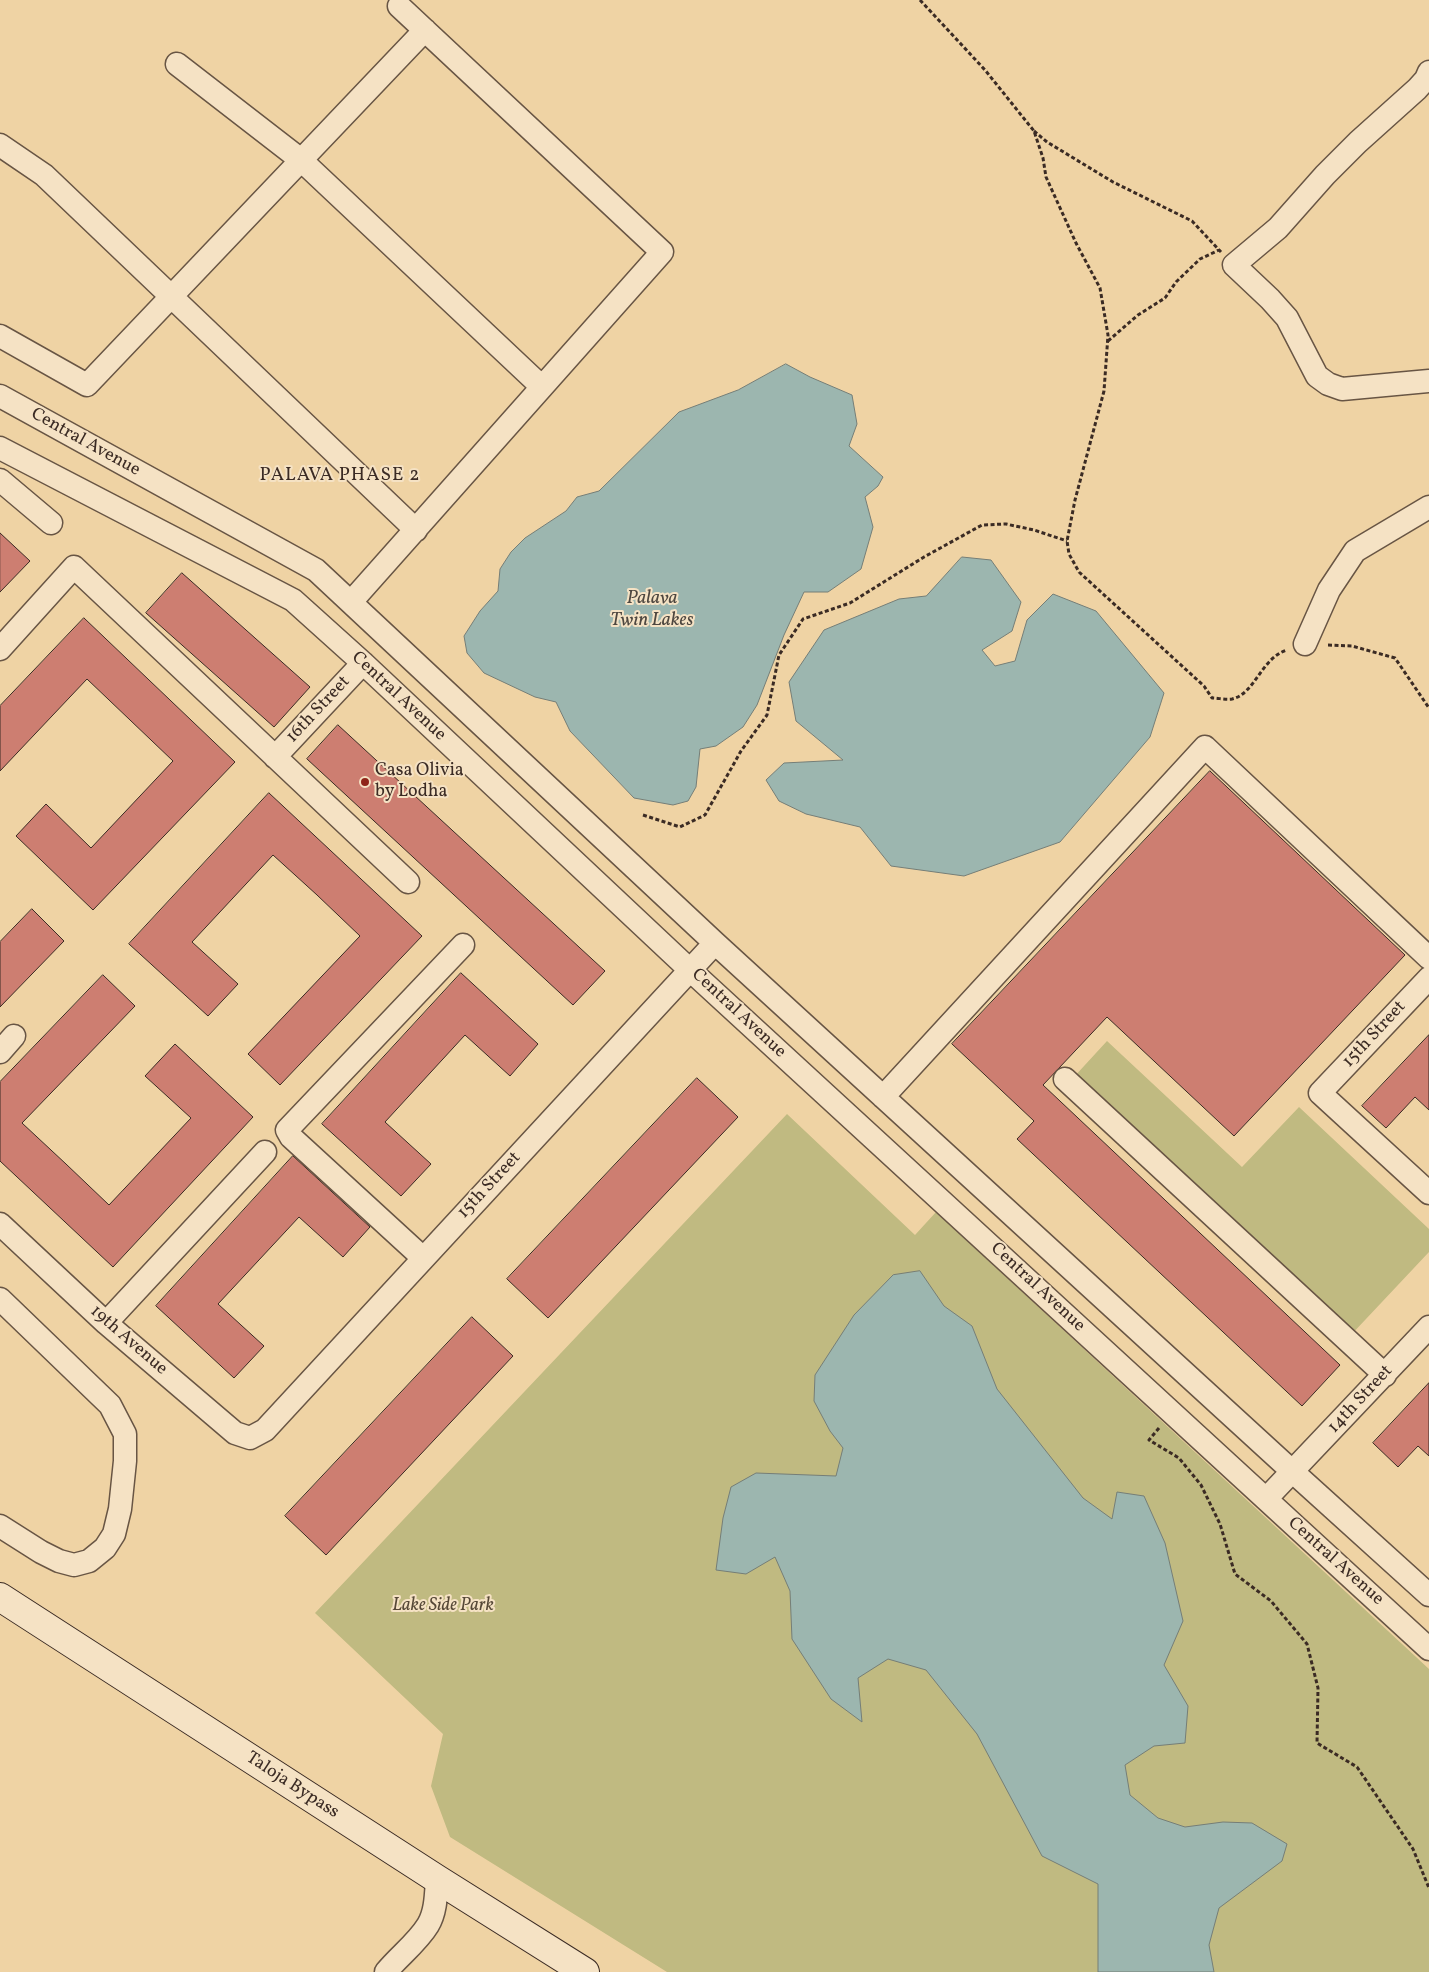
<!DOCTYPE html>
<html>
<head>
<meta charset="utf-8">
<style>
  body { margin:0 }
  canvas { display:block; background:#efd3a4 }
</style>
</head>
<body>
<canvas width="1429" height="1972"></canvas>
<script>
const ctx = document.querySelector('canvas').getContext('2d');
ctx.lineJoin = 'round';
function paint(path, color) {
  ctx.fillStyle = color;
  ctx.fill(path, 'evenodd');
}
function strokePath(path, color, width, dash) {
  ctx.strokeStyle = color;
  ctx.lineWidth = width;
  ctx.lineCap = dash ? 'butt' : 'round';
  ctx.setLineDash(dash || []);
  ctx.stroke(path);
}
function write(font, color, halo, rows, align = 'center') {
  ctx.font = font + ' Vollkorn,serif';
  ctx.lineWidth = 4;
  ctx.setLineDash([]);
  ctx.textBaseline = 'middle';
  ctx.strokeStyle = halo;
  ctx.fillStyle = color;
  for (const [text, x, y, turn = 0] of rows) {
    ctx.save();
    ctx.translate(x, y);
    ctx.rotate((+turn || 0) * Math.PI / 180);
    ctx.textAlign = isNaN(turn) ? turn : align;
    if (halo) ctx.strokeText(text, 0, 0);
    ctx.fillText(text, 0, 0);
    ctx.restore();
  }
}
paint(new Path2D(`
  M 1107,1041 L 1242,1167 L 1299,1107 L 1429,1229 L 1429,1252 L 1350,1336 L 1073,1078 Z
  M 787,1114 L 915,1235 L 936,1212 L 1429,1669 L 1429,1972 L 667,1972 L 450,1837 L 431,1786 L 443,1734 L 315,1613 Z`), '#c0ba81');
const water = new Path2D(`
  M 786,364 L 810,377 L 852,395 L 857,424 L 849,446 L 883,477 L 878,486 L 865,497 L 873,527 L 861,569 L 828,592 L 804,592 L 784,635 L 757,705 L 743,727 L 716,746 L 700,749 L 696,787 L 688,801 L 673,805 L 634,798 L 570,731 L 556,702 L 535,697 L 484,673 L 467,653 L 464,636 L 480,611 L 498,591 L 500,569 L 511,552 L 525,538 L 566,511 L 577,497 L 599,491 L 679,412 L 738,390 Z
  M 962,557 L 991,560 L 1021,602 L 1012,631 L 982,650 L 995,666 L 1015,661 L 1027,620 L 1053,594 L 1096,611 L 1164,693 L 1150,737 L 1060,842 L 964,876 L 891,866 L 860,827 L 806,814 L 779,801 L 766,780 L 784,763 L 843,760 L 796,721 L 789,682 L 824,630 L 899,599 L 926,596 Z
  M 920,1271 L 944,1306 L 972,1326 L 997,1389 L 1083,1498 L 1112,1519 L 1117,1492 L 1144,1496 L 1165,1543 L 1183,1621 L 1164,1665 L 1188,1706 L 1185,1743 L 1154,1746 L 1125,1765 L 1130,1795 L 1158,1818 L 1185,1827 L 1223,1822 L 1252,1823 L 1287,1844 L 1282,1861 L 1219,1908 L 1209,1945 L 1214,1972 L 1098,1972 L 1098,1884 L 1042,1856 L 977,1734 L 926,1670 L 888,1659 L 858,1678 L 862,1722 L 831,1699 L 792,1639 L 790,1591 L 775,1557 L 746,1574 L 716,1570 L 723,1518 L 731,1487 L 756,1473 L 836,1476 L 843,1448 L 830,1431 L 814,1401 L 815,1375 L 854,1315 L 893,1275 Z`);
paint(water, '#9cb6af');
strokePath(water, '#757e77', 1);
const building = new Path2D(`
  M 0,533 L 30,561 L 0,592 Z
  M 182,573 L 310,687 L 274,727 L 146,613 Z
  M 84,618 L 235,762 L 93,910 L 16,836 L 46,804 L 91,848 L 173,761 L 87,679 L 0,771 L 0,706 Z
  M 338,725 L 605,971 L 573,1005 L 307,759 Z
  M 1210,771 L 1405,955 L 1234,1136 L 1107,1017 L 1043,1085 L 1340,1365 L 1302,1406 L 1017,1139 L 1034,1121 L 952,1044 Z
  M 269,793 L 422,936 L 280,1085 L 248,1054 L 360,936 L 317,895 L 273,855 L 192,942 L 238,984 L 208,1016 L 129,944 Z
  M 32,909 L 64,941 L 0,1007 L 0,942 Z
  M 461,973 L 538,1044 L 510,1076 L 465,1035 L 385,1122 L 431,1164 L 401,1196 L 322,1124 Z
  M 103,975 L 135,1006 L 22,1123 L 66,1164 L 109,1205 L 191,1118 L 145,1076 L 175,1044 L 253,1117 L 113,1267 L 0,1161 L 0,1082 Z
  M 1429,1035 L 1429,1110 L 1415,1097 L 1386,1128 L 1362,1106 Z
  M 697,1078 L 738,1117 L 548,1318 L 507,1279 Z
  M 293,1156 L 370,1227 L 343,1257 L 299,1217 L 218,1304 L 264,1346 L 234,1378 L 156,1306 Z
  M 472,1317 L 513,1356 L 326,1555 L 285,1516 Z
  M 1429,1383 L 1429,1456 L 1418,1446 L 1398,1467 L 1373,1443 Z`);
paint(building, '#cd7e71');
strokePath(building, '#3b2b24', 1);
const minor = new Path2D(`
  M 177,64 L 301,160 L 542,387
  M 1429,72 L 1426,79 L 1417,89 L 1358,142 L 1325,175 L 1278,228 L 1234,265 L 1270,299 L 1287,318 L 1317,376 L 1328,384 L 1342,389 L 1429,381
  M 0,145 L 44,175 L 416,530
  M 0,336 L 87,385 L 425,30
  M 0,396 L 316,570 L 715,943 L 1293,1472 L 1429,1595
  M 0,448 L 293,600 L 363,663 L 690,970 L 1429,1649
  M 0,480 L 51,523
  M 351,602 L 662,252 L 399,6
  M 1305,644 L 1329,590 L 1355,551 L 1429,507
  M 0,649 L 74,567 L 408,882
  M 275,757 L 363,663
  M 1429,978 L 1320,1093 L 1429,1193
  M 0,1052 L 14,1036
  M 1065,1079 L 1385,1375
  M 883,1097 L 1205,747 L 1429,958
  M 0,1224 L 106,1323 L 235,1433 L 250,1438 L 265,1430 L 715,943
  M 423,1258 L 291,1137 L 287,1130 L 463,945
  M 0,1299 L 110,1405 L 125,1434 L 125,1461 L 120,1509 L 114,1534 L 105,1548 L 89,1561 L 74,1565 L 59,1561 L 41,1552 L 0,1526
  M 106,1323 L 265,1152
  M 1266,1499 L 1429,1327
  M 386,1972 C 399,1956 417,1943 428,1925 C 436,1912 436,1894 437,1879`);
const secondary = new Path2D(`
  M 0,1597 L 437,1879 L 585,1972`);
strokePath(minor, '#685544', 25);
strokePath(secondary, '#3b2b24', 30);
strokePath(new Path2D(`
  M 920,0 L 985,70 L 1034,131 L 1043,158 L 1046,177 L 1076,243 L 1100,288 L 1108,335 L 1104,391 L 1075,500 L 1067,541 L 1069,554 L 1079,572 L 1204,686 L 1212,698 C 1218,698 1226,700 1232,699 C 1255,694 1261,658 1287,650
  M 1034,131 L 1047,142 L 1113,182 L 1192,221 L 1221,252
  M 1108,341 L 1138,315 L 1165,298 L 1176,282 L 1200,259 L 1219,250
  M 1328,645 L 1352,646 L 1395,658 L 1429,708
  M 643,815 L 680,827 L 705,815 L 741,751 L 767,715 L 779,655 L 803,619 L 850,603 L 924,557 L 982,525 L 1006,524 L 1034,530 L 1067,541
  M 1159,1428 L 1149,1440 L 1179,1458 L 1201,1485 L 1220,1524 L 1235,1574 L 1271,1601 L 1307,1644 L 1318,1688 L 1317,1743 L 1357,1767 L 1413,1849 L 1429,1888`), '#3b2b24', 3, [4, 2.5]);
strokePath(minor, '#f5e2c4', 22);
strokePath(secondary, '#f5e2c4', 28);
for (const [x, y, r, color] of [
  [365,782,5,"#8f2418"]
]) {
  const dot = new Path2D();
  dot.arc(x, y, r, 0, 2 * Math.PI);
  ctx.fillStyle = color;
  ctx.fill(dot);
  strokePath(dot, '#f5e2c4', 2);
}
write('18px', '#3b2b24', '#f5e2c4', [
  ["Central Avenue",85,443,29],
  ["Central Avenue",398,697,43],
  ["16th Street",319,710,-47],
  ["Central Avenue",738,1014,43],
  ["15th Street",1375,1035,-47],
  ["15th Street",490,1186,-47],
  ["Central Avenue",1037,1288,43],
  ["19th Avenue",128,1341,41],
  ["14th Street",1361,1400,-47],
  ["Central Avenue",1335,1562,42],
  ["Taloja Bypass",292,1786,33]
]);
write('18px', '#3b2b24', '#f5e2c4', [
  ["Casa Olivia",375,772],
  ["by Lodha",375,793]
], 'left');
write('italic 18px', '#564837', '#f5e2c4', [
  ["Lake Side Park",443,1607]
]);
ctx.letterSpacing = '1px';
write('19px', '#3b2b24', '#f5e2c4', [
  ["PALAVA PHASE 2",340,477]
]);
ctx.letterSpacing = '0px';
write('italic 19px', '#4e4740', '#f5e2c4', [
  ["Palava",652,600],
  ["Twin Lakes",652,622]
]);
</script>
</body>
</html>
